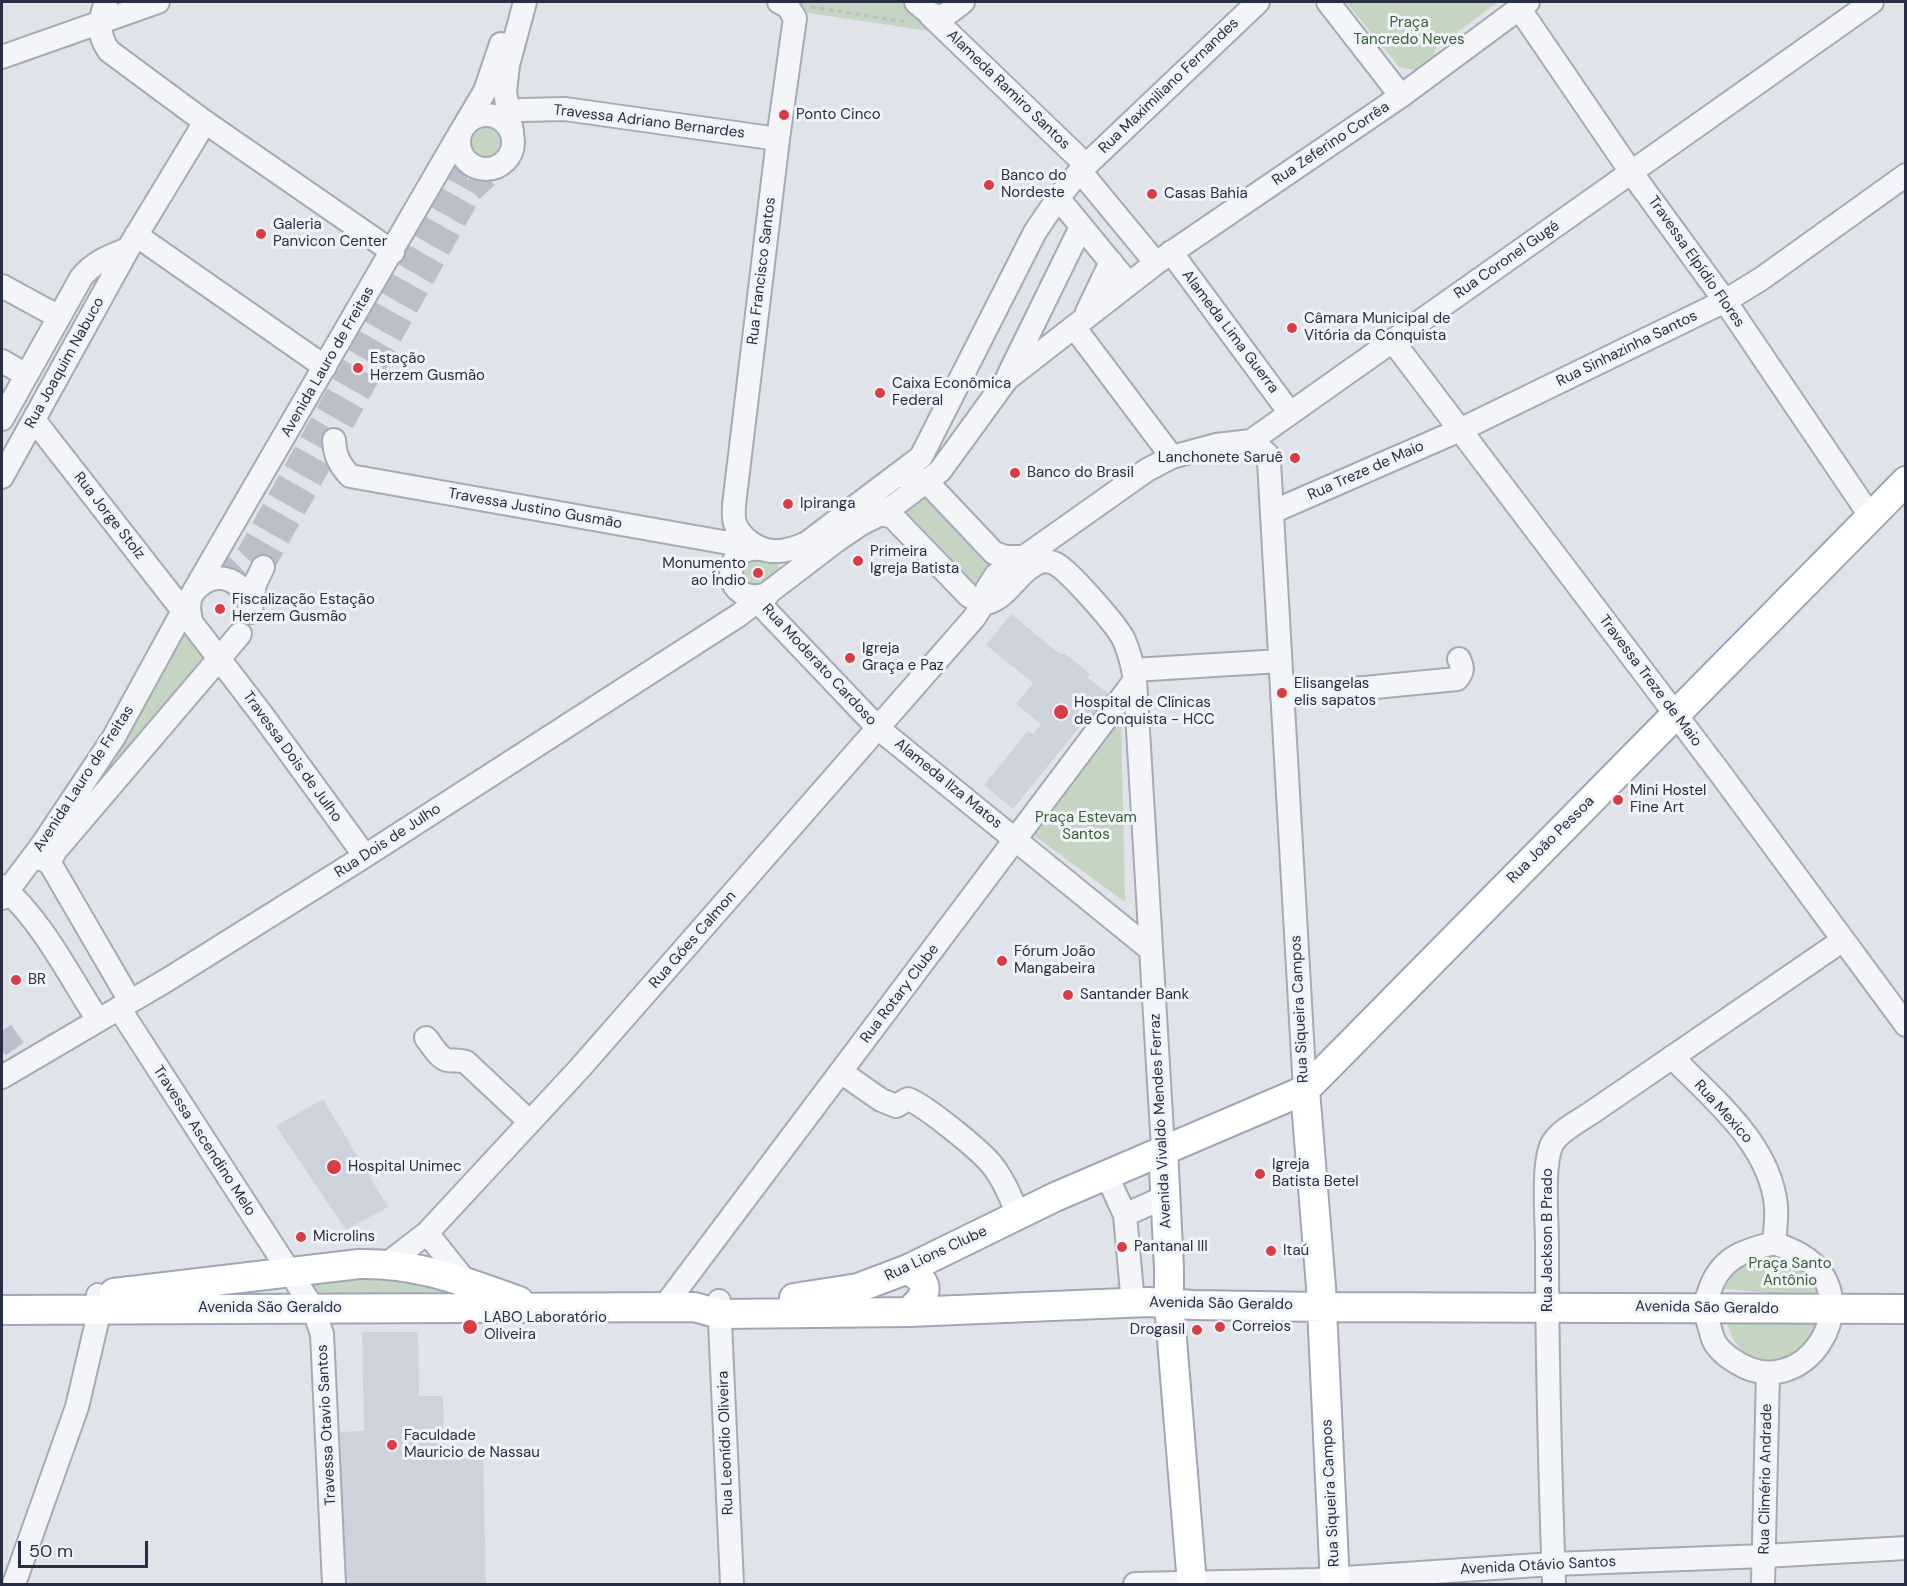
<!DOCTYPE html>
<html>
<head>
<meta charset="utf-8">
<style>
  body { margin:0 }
  #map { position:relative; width:1907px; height:1586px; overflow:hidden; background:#e1e3eb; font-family:"DM Sans",sans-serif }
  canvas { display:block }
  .frame { position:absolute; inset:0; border:3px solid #282f44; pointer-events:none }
  .scale { position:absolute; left:18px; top:1541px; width:130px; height:27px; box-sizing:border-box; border:3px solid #282f44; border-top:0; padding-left:8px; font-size:18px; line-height:21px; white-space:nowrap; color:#282f44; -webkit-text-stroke:4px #f0f3f8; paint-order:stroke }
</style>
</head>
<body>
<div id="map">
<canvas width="1907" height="1586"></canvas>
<div class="frame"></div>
<div class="scale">50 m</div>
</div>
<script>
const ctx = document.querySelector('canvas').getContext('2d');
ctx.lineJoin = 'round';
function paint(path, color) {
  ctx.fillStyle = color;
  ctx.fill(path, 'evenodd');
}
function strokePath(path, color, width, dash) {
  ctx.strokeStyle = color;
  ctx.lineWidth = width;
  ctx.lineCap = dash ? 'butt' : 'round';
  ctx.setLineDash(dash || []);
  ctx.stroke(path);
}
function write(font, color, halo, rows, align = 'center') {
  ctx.font = font + ' "DM Sans",sans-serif';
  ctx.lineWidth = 6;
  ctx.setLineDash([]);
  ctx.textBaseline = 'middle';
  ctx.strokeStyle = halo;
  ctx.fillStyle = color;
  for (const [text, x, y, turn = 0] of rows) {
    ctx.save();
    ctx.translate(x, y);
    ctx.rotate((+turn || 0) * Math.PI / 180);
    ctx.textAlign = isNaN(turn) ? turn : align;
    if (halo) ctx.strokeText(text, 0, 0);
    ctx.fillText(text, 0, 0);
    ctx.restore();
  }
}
paint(new Path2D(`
  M 1011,614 L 1061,655 L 1064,653 L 1090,674 L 1087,677 L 1110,695 L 1088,722 L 1085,720 L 1013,809 L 984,785 L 1028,731 L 1033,734 L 1041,724 L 1016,704 L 1033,683 L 986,645 Z
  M 323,1099 L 388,1207 L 346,1230 L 276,1126 Z
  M 362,1332 L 418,1332 L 419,1396 L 443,1396 L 444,1459 L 483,1458 L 486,1584 L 344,1584 L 340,1432 L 364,1431 Z`), '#ced2dd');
paint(new Path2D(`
  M 794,2 L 903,2 L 936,32 L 808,13 Z
  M 1346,2 L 1498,2 L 1435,49 L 1434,56 L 1415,70 L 1399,67 Z
  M 480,115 C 549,117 493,208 460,149 Z
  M 927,488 L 1000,558 L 982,601 L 898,518 Z
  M 735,559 L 776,560 L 780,572 L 752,597 L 733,564 Z
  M 183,631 L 214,661 L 120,765 L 115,752 Z
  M 1121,714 L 1125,902 L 1033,835 Z
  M 1778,1249 L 1837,1299 L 1725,1289 L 1736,1266 Z
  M 359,1264 L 474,1294 L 313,1308 L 289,1273 Z
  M 1727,1319 L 1833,1325 C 1827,1331 1815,1350 1808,1354 C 1803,1356 1795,1356 1790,1358 C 1757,1364 1732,1354 1727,1319 Z`), '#c4d5c1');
strokePath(new Path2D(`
  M 263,567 L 472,191 L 500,165
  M 220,578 L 235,567 L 247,555 L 456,181 L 460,149
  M 2,1031 L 17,1052`), '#bcbfca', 22, [22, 11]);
const minor = new Path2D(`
  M 106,2 C 99,21 97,34 109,51 L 205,122 L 393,252
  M 779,2 L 788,7 L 795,18 L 778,139 L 734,505 C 734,510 733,518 735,523 C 737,530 741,534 746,539 C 765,556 785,553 807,543 L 921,457 L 1035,232 L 1058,198 L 1080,171 L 1258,2
  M 916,2 C 937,21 941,20 963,2
  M 1328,2 L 1401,96
  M 1519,8 L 1631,172 L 1725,301 L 1871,517
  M 930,15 L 1086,165
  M 2,57 L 158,2
  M 521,110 L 565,109 L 778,139
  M459 142a27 27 0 1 1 54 0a27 27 0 1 1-54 0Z
  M 466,123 L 485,91 L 501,44
  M 512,132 L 505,92 L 508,65 L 525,2
  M 1080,171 L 1156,263
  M 1058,198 L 1128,283
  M 136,235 L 325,367
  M 1171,252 L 1290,413
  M 2,286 L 59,317
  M 1087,312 L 1111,262
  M 1074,327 L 1172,457
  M 1392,340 L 1720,773 L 1906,1025
  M 2,361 L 26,375
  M 1009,374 L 1081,227
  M 2,419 L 81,278 C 93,262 110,256 128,249
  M 34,420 L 184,612
  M 334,440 C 335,456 339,464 350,476 L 757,548
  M 1251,441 L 1267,454 L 1269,462 L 1305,1090
  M 898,476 L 910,475 L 927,482 L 994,553 L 1006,557 L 1024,557 L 1147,470 L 1172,457 L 1216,445 L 1251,441 L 1872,2
  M 2,477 L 128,249 L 205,122
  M 1272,512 L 1460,430 L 1725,301 L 1761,279 L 1906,175
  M 877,516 L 895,505 L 940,471 L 1007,379 L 1156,263 L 1401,96 L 1528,2
  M 760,549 C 718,545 723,609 768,594
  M 194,591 L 460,133
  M 190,598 L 189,609 L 191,622 L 263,716 L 365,856
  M 758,602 L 879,729 L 1151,950
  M 251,610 L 255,584 L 263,567
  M 1133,670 L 1280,661
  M 1282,696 L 1457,679 C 1463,672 1463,668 1459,659
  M 38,858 L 47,861 L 51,865 L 130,1001
  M 51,865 L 50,860 L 56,850 L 240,634
  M 2,886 C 43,922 68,974 98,1020
  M 2,898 L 42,845 L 114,737 L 194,591 C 217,566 247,580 251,612
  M 119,1008 L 313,1308 L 322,1334 L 334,1584
  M 426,1038 C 432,1045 438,1057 447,1060 C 454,1061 459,1060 466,1062 L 530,1122
  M 1672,1057 C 1713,1099 1770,1144 1776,1206 C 1777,1218 1775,1231 1774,1243
  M 841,1072 L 881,1100 L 896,1106 L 908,1099 C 926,1106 980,1150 992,1165 C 1004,1180 1011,1198 1018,1215
  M 2,1077 L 167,980 L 365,856 L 739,615 L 836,541 L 861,524 L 881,514 L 893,517 L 969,596 L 983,604 C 1009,599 1018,570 1038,563 C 1044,560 1050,561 1056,564 C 1069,571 1117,625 1124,640 C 1129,652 1133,667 1135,680 L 1163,1149
  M 1107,1176 L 1125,1215 L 1133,1304
  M 1125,1215 L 1158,1200 L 1165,1192
  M 427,1233 L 471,1288
  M 1774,1243 C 1785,1247 1798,1252 1807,1259 C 1868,1304 1803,1405 1736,1362 C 1726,1356 1715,1347 1712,1336 C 1710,1327 1706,1318 1705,1309 C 1704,1304 1707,1297 1709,1292 C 1720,1258 1742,1251 1774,1243 Z
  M 388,1263 L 427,1233 L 580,1068 L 974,618 L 983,604 L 987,589 L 996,575 L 1024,557
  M 719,1301 L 732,1584
  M 663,1308 L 1135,680
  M 14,1584 L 77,1407 L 100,1309 L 98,1295
  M 1135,1584 L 1316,1580 L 1553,1564 L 1764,1556 L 1906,1548
  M 1554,1584 C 1550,1471 1547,1357 1547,1244 C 1547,1219 1542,1165 1552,1144 C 1559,1131 1579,1121 1591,1113 L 1843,940
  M 1763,1584 L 1768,1373`);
const major = new Path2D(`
  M 1305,1090 L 1321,1287 L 1335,1584
  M 1163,1149 L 1169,1268 L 1169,1303 L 1192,1584
  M 908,1269 C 932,1285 928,1293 909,1312
  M 114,1293 L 359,1264 C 420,1263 462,1281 519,1301
  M 794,1298 L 858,1288 L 908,1269 L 1055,1197 L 1305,1090 L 1906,481
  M 2,1310 L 694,1307 L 720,1314 L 909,1312 L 1148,1302 L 1193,1305 L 1322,1307 L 1906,1309`);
strokePath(minor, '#a6a9b6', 26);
strokePath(major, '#9fa6b7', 32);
strokePath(new Path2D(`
  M 811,7 L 908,22`), '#bbbec6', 3, [4.5, 4.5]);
strokePath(minor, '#f4f5f8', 22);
strokePath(major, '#fff', 28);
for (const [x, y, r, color] of [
  [784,115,6,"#d93c42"],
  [989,185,6,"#d93c42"],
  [1152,194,6,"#d93c42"],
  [261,234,6,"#d93c42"],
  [1292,328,6,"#d93c42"],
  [358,368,6,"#d93c42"],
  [880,393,6,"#d93c42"],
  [1295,458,6,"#d93c42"],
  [1015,473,6,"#d93c42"],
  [788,504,6,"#d93c42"],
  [858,561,6,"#d93c42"],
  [758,573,6,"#d93c42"],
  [220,609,6,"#d93c42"],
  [850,658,6,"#d93c42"],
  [1282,693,6,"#d93c42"],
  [1061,712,8,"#d93c42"],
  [1618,800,6,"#d93c42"],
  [1002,961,6,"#d93c42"],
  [16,980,6,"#d93c42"],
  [1068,995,6,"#d93c42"],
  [334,1167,8,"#d93c42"],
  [1260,1174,6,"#d93c42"],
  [301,1237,6,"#d93c42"],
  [1122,1247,6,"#d93c42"],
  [1271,1251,6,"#d93c42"],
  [470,1327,8,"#d93c42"],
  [1220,1327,6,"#d93c42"],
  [1197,1330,6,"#d93c42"],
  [392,1445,6,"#d93c42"]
]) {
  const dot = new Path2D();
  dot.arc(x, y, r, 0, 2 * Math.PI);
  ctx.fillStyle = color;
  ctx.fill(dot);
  strokePath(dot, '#f0f3f8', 2);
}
write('15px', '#376034', '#f0f3f8', [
  ["Praça",1409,23],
  ["Tancredo Neves",1409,40],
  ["Praça Estevam",1086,818],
  ["Santos",1086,835],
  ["Praça Santo",1790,1264],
  ["Antônio",1790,1281]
]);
write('15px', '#282f44', '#f0f3f8', [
  ["Rua Maximiliano Fernandes",1169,86,-44],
  ["Alameda Ramiro Santos",1008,90,44],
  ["Travessa Adriano Bernardes",649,122,7],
  ["Rua Zeferino Corrêa",1331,144,-34],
  ["Rua Coronel Gugé",1507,260,-35],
  ["Travessa Elpídio Flores",1696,262,55],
  ["Rua Francisco Santos",762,271,-83],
  ["Alameda Lima Guerra",1230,332,53],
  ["Rua Sinhazinha Santos",1627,349,-26],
  ["Avenida Lauro de Freitas",328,362,-60],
  ["Rua Joaquim Nabuco",65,363,-61],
  ["Rua Treze de Maio",1366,471,-24],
  ["Travessa Justino Gusmão",535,509,10],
  ["Rua Jorge Stolz",109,516,52],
  ["Rua Moderato Cardoso",819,665,47],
  ["Travessa Treze de Maio",1650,681,53],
  ["Travessa Dois de Julho",292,757,54],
  ["Avenida Lauro de Freitas",84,779,-57],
  ["Alameda Ilza Matos",948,784,39],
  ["Rua João Pessoa",1551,840,-45],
  ["Rua Dois de Julho",388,841,-33],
  ["Rua Góes Calmon",693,940,-49],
  ["Rua Rotary Clube",900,994,-53],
  ["Rua Siqueira Campos",1300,1009,-93],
  ["Rua Mexico",1723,1112,48],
  ["Avenida Vivaldo Mendes Ferraz",1161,1121,-93],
  ["Travessa Ascendino Melo",204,1141,57],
  ["Rua Jackson B Prado",1548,1240,-90],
  ["Rua Lions Clube",936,1254,-25],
  ["Avenida São Geraldo",1221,1304,1],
  ["Avenida São Geraldo",270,1308],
  ["Avenida São Geraldo",1707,1308,1],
  ["Travessa Otavio Santos",327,1425,-93],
  ["Rua Leonídio Oliveira",726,1443,-92],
  ["Rua Climério Andrade",1766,1479,-89],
  ["Rua Siqueira Campos",1331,1493,-93],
  ["Avenida Otávio Santos",1538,1566,-3]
]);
write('15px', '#282f44', '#f0f3f8', [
  ["Ponto Cinco",796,115],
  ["Banco do",1001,176],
  ["Nordeste",1001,193],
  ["Casas Bahia",1164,194],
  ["Galeria",273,225],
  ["Panvicon Center",273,242],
  ["Câmara Municipal de",1304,319],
  ["Vitória da Conquista",1304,336],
  ["Estação",370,359],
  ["Herzem Gusmão",370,376],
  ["Caixa Econômica",892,384],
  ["Federal",892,401],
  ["Lanchonete Saruê",1283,458,"right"],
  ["Banco do Brasil",1027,473],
  ["Ipiranga",800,504],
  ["Primeira",870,552],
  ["Igreja Batista",870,569],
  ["Monumento",746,564,"right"],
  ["ao Índio",746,581,"right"],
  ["Fiscalização Estação",232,600],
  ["Herzem Gusmão",232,617],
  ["Igreja",862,649],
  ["Graça e Paz",862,666],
  ["Elisangelas",1294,684],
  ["elis sapatos",1294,701],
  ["Hospital de Clínicas",1074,703],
  ["de Conquista - HCC",1074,720],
  ["Mini Hostel",1630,791],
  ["Fine Art",1630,808],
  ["Fórum João",1014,952],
  ["Mangabeira",1014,969],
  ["BR",28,980],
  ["Santander Bank",1080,995],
  ["Igreja",1272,1165],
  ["Batista Betel",1272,1182],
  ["Hospital Unimec",348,1167],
  ["Microlins",313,1237],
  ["Pantanal III",1134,1247],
  ["Itaú",1283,1251],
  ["LABO Laboratório",484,1318],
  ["Oliveira",484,1335],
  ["Correios",1232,1327],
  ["Drogasil",1185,1330,"right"],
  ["Faculdade",404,1436],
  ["Mauricio de Nassau",404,1453]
], 'left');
</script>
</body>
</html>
